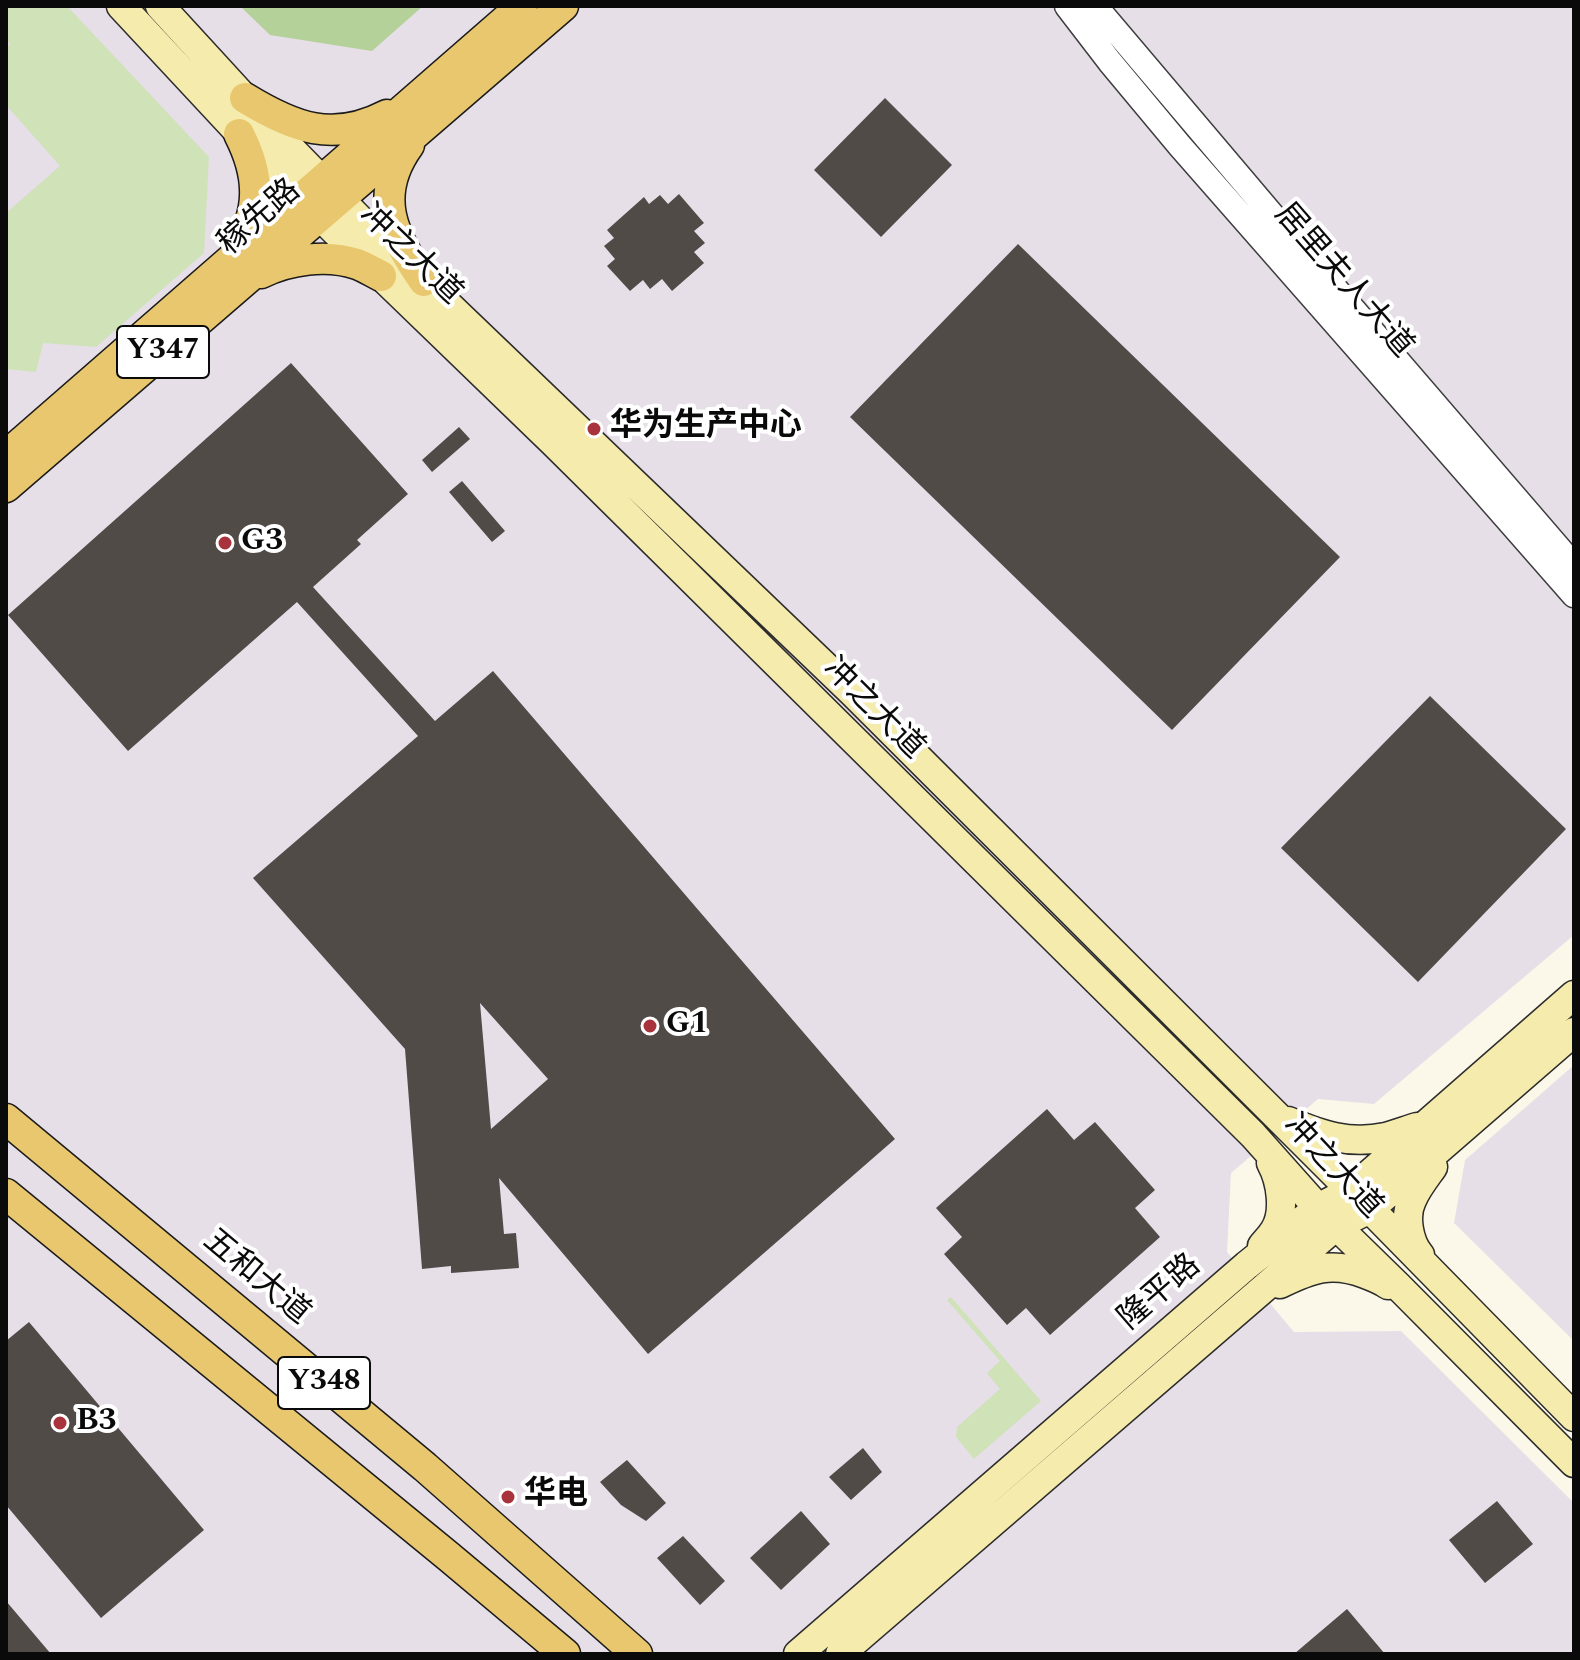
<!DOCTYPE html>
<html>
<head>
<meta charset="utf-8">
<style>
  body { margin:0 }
  #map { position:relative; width:1580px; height:1660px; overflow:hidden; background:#fcf8e9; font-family:Spectral,serif }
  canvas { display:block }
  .frame { position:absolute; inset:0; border:8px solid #0a0a0a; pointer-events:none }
</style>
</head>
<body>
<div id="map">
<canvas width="1580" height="1660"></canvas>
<div class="frame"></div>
</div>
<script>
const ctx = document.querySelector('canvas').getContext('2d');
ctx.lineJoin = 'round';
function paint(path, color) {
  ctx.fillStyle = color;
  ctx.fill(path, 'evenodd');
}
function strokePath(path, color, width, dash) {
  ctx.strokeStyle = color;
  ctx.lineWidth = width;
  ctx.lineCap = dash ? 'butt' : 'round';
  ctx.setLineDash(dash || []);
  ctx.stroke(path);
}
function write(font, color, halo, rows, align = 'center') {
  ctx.font = font + ' Spectral,"Noto Sans SC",serif';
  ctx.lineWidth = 8;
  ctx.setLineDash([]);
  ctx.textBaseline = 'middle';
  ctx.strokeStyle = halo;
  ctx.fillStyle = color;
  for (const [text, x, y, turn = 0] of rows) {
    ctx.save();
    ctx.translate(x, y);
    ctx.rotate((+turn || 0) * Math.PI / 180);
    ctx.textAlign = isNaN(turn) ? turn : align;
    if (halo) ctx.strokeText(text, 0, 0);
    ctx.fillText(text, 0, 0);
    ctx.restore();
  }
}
paint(new Path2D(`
  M 6,6 L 1574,6 L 1574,935 L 1374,1104 L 1318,1099 L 1231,1173 L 1227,1252 L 1294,1332 L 1401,1331 L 1574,1503 L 1574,1654 L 6,1654 Z
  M 1574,1065 L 1574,1341 L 1454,1223 L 1465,1160 Z`), '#e7dfe8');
paint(new Path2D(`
  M 6,6 L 67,6 L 209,157 L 204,253 L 96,347 L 43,343 L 36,372 L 6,369 L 6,213 L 60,166 L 6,105 L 6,48 L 10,44 L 6,39 Z
  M 951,1297 L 1041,1401 L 974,1459 L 956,1437 L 957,1427 L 1000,1389 L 987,1373 L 1000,1361 L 947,1300 Z`), '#cfe2b8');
paint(new Path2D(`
  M 240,6 L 423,6 L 372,51 L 270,35 Z`), '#b4d199');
paint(new Path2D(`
  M 885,98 L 952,165 L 881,237 L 814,170 Z
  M 679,194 L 704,223 L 694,231 L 705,243 L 694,252 L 704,263 L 672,291 L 662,279 L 650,289 L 643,280 L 630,291 L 607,266 L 615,259 L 604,246 L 614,238 L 607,230 L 644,197 L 649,204 L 660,195 L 668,204 Z
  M 1018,244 L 1340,557 L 1172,730 L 850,417 Z
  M 291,363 L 408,494 L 357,540 L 361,544 L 313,587 L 435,721 L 493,671 L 895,1139 L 648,1354 L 499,1178 L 504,1234 L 516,1233 L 519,1268 L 451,1273 L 451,1266 L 422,1269 L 405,1049 L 253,878 L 418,736 L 297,602 L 128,751 L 8,615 ZM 480,1003 L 548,1079 L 491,1129 Z
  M 459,427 L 470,439 L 432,472 L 422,460 Z
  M 462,481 L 505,531 L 492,542 L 449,492 Z
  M 1430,696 L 1566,829 L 1418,982 L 1281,848 Z
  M 1047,1109 L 1074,1140 L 1095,1122 L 1155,1190 L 1135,1208 L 1160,1237 L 1050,1335 L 1026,1308 L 1007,1325 L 944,1254 L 962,1237 L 936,1208 Z
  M 29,1322 L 204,1530 L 101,1618 L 6,1505 L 6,1341 Z
  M 863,1448 L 882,1472 L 851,1500 L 829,1477 Z
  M 627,1460 L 666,1503 L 646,1521 L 621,1505 L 600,1482 Z
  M 1497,1501 L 1533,1544 L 1485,1583 L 1449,1540 Z
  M 801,1511 L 830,1544 L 781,1590 L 750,1558 Z
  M 683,1536 L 725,1581 L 700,1605 L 657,1558 Z
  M 6,1601 L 51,1654 L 6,1654 Z
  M 1347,1609 L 1385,1654 L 1294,1654 Z`), '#514b48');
const tertiary = new Path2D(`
  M 1067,6 L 1110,62 L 1180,146 L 1574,595
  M 1095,6 L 1289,235 L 1574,566`);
const secondary = new Path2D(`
  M 121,6 L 271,167 L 339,235 L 553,442 L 1253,1135 L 1318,1208 L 1397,1285 L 1574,1463
  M 160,6 L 292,150 L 369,229 L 852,692 L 1370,1209 L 1574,1417
  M 1288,1121 C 1321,1135 1349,1145 1386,1137 C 1397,1134 1407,1130 1417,1127
  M 1262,1246 C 1266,1241 1271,1236 1274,1231 C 1286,1213 1281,1181 1271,1163
  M 1420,1255 C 1409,1242 1404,1216 1412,1200 C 1417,1188 1426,1177 1433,1167
  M 1280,1284 C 1311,1269 1331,1261 1365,1274 C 1373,1277 1381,1280 1388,1285
  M 798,1654 L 1247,1265 L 1318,1208 L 1350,1191 L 1574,995
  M 840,1654 L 1336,1226 L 1370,1209 L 1574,1032`);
const primary = new Path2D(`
  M 245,98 C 294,128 333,143 387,115
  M 409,145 C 372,196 393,236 424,281
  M 236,251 C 262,211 260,175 239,134
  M 261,273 C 289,259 327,254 357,264 C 365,267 373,272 381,276
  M 6,456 L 522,6
  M 6,487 L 563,6
  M 6,1119 L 425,1467 L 637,1654
  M 6,1194 L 448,1556 L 565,1654`);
strokePath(tertiary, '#3d3d3d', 27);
strokePath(secondary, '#2c2c2c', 31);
strokePath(primary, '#1b1b1b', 33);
strokePath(tertiary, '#fff', 24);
strokePath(secondary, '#f5ebac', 28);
strokePath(primary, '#e8c76e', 30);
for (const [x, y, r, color] of [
  [594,429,8,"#a8333c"],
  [225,543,8,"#a8333c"],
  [650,1026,8,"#a8333c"],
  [60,1423,8,"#a8333c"],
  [508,1497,8,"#a8333c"]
]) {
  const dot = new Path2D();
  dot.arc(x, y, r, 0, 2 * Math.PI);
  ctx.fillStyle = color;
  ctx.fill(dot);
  strokePath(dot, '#fff', 3);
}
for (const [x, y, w] of [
  [163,352,92],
  [324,1383,92]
]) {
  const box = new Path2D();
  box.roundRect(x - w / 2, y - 26, w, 52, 6);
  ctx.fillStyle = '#fff';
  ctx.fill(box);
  strokePath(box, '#0a0a0a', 2);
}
write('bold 30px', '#0a0a0a', null, [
  ["Y347",163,352],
  ["Y348",324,1383]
]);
write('32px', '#0a0a0a', '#fff', [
  ["稼先路",261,219,-41],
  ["冲之大道",409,256,44],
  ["居里夫人大道",1342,282,49],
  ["冲之大道",872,710,45],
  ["冲之大道",1331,1168,47],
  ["五和大道",255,1279,40],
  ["隆平路",1161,1294,-41]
]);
write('bold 32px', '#0a0a0a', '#fff', [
  ["华为生产中心",610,429],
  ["G3",241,543],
  ["G1",666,1026],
  ["B3",76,1423],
  ["华电",524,1497]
], 'left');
</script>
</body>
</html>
